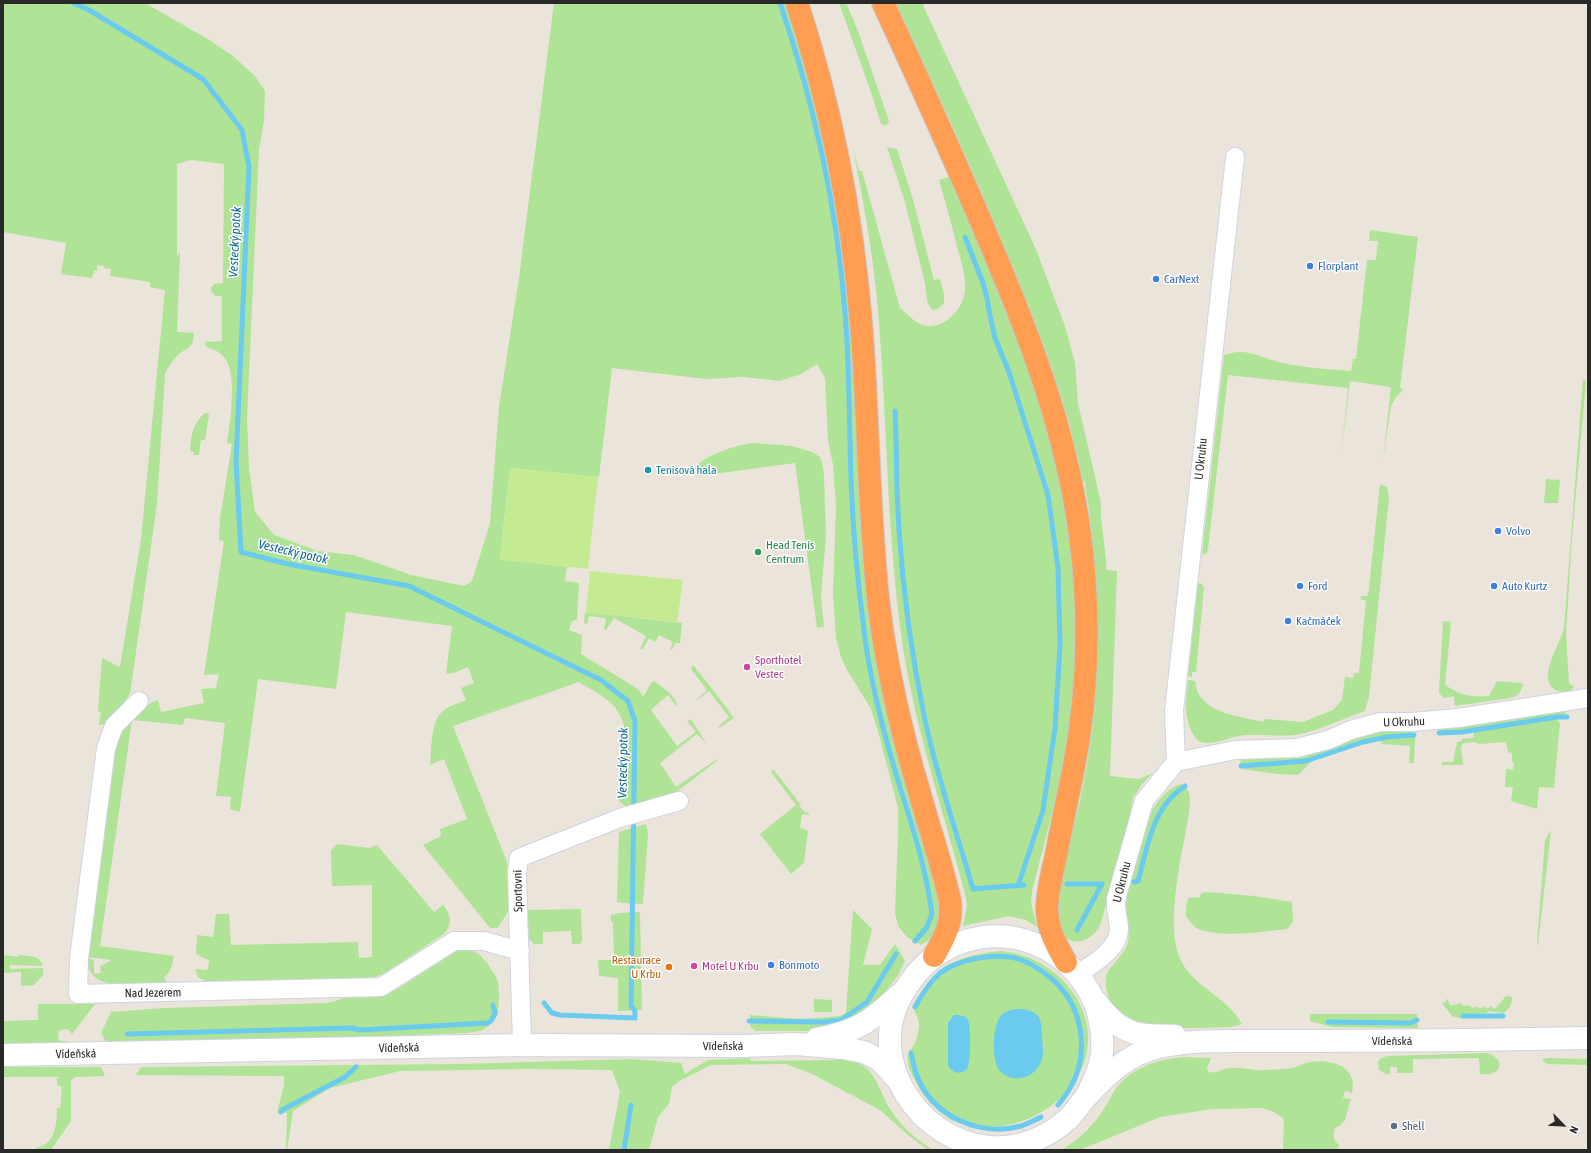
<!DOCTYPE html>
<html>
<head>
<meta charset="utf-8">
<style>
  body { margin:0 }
  #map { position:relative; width:1591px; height:1153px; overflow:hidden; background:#ebe4da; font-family:"Asap Condensed",sans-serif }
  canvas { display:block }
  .frame { position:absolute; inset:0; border:4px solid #292929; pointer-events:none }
  .north { position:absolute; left:1543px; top:1105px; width:40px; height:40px; -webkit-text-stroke:3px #fff; paint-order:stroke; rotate:114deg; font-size:11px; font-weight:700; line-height:16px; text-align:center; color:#292929 }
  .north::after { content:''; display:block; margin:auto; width:14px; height:18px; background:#292929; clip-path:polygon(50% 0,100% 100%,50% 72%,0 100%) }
</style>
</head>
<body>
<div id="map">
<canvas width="1591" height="1153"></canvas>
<div class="frame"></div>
<div class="north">N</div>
</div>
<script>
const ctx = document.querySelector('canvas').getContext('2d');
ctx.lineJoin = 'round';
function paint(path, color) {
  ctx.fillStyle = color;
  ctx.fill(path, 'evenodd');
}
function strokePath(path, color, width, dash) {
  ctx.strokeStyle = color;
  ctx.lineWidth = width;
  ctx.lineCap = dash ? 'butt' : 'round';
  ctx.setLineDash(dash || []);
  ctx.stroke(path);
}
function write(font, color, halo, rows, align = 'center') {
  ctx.font = font + ' "Asap Condensed",sans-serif';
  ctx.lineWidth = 3;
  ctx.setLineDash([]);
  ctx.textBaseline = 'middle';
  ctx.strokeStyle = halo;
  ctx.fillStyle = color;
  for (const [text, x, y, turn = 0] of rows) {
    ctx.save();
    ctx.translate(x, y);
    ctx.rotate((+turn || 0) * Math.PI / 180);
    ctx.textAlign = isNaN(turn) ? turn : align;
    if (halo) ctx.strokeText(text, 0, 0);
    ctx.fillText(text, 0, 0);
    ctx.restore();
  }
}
paint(new Path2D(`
  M 3,3 L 145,3 L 206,38 L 233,56 L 255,76 L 265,91 L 264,121 L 259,149 L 247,418 L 249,468 L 255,512 L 274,535 L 318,551 L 353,555 L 372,561 L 411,575 L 464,586 L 472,581 L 490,523 L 499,407 L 519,278 L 554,3 L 790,3 L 840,196 L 867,519 L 938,876 L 942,919 L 933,937 L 921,945 L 907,937 L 898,926 L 895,913 L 898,836 L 898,808 L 878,731 L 871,709 L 846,668 L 841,657 L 836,638 L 833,594 L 836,506 L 833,465 L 828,440 L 825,378 L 817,364 L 801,374 L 780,381 L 743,377 L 706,379 L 612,368 L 599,477 L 510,468 L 500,559 L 567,567 L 565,581 L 579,583 L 577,620 L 572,621 L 569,630 L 582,635 L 581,654 L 638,689 L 643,697 L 651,683 L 654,681 C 662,687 678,697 677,707 L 668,695 L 651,710 L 677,746 L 696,732 L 687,721 L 690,719 L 692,721 L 707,744 L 697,734 L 660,763 L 676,787 L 717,759 L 718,760 L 670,797 L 626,807 L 619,801 L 624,726 C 619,702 598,694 579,682 L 453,726 L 507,862 L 509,910 L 501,923 L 497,928 L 490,928 L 423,845 L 441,836 L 440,829 L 467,819 L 444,759 L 430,765 C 432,749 430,722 443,711 C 449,706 459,703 466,700 L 461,688 L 474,683 L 468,667 L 454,673 L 446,674 L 452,626 L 346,612 L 336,689 L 258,679 L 240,812 L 230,809 L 231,797 L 216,796 L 225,723 L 185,718 L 183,725 L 132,720 L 100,946 L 174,956 C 172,964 172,972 164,977 L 167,982 C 157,983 112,985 104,982 C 93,979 87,969 87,958 L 92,959 L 94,962 L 94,974 L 101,973 L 100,966 L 110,961 L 111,960 L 88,957 L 112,764 C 114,755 115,745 119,736 C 124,724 145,703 158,700 L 161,712 L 204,703 L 201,689 L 216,688 L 219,674 L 204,675 L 224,541 L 219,540 L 220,518 L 232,444 L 227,443 C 230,424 237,376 226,360 C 221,352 214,349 206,347 L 205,342 L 222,341 L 222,296 L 215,296 L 211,291 L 211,288 L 214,284 L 223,283 L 224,164 L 191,160 L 177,164 L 177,257 L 180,252 L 177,332 L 194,333 C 193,352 186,346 176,357 C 171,362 168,368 165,374 L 157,504 L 130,694 L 107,724 L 99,725 L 101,712 L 98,711 L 102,658 L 120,667 L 141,539 L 165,290 L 150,287 L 150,282 L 110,276 L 111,269 L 104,268 L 104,266 L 97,265 L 97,271 L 94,270 L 92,278 L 61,274 L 66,243 L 3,232 Z
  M 839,3 L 846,3 L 858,31 L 889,121 L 886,126 L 881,124 L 871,92 Z
  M 896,3 L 922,3 L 1035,247 L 1065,326 L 1075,363 L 1078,403 L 1101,503 L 1101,516 L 1107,570 L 1117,571 L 1110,776 L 1139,779 L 1153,773 L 1142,784 L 1133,798 L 1128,826 L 1100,926 C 1093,939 1074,949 1063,934 C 1060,929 1058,922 1056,917 C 1056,915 1055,913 1055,911 C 1054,903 1059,893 1060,885 C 1066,858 1072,832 1079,805 C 1103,700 1103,591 1085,486 L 1086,483 L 1083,481 C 1068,405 1041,334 1011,263 C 984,197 955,131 925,66 C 916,45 905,24 896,3 Z
  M 887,147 L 897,149 L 914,203 L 934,280 L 940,279 L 944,294 L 944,303 L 938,309 L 932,310 L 927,301 L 925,283 L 905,202 Z
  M 853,149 L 859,171 L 862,171 L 900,308 C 915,321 924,333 944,322 C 955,316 964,303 965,290 C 966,274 960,258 956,242 C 951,222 945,201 939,180 L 949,177 L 1001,292 L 1046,414 L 1071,529 L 1077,599 L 1077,664 L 1069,736 L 1058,790 L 1032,891 L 1031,903 L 1037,927 L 1026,920 L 1009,916 L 963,926 L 967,904 L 965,894 C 942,805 911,717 900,625 C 886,517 887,408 877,299 C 872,249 863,199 853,149 Z
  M 1370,230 L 1418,237 L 1400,387 L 1403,390 L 1396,397 L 1391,406 L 1383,461 L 1391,387 L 1350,381 L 1341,456 L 1348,388 L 1228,375 L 1208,549 L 1207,553 L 1202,555 L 1224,355 C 1247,346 1262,359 1283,363 C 1306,368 1329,369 1351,371 L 1353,359 L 1356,359 L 1367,260 L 1376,260 L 1378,241 L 1369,241 Z
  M 1583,379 L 1586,381 L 1572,538 L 1566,633 L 1569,683 L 1574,687 L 1569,693 C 1565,692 1558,692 1554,689 C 1537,676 1561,643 1564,628 Z
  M 205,413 L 208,413 L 209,415 L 205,440 L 201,440 L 199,455 L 193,455 L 194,452 L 190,451 C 191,435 193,423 205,413 Z
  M 752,443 L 792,446 L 812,452 L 820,457 L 823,466 L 824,477 L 826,535 L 821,596 L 824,627 L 817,628 L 795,463 L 699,476 L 695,475 L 696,465 C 714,452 731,447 752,443 Z
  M 1546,479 L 1560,480 L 1558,503 L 1544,503 Z
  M 1380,484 L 1387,487 L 1389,498 L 1369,697 L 1365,711 C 1341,719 1319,731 1295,735 C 1276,737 1257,733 1239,736 C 1227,738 1212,746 1200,742 C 1182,727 1186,700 1188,680 L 1195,681 C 1197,713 1239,716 1263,722 L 1265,719 L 1303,722 L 1333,710 L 1342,700 L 1345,677 L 1353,678 L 1354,673 L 1359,673 L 1366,601 L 1360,599 L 1362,596 L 1368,596 Z
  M 1198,583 L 1202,584 L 1204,588 L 1196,672 L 1192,672 L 1192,677 L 1188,676 Z
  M 585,612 L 682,623 L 680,643 L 675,643 L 672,650 L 670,649 L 673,642 L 659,635 L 655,642 L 649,638 L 642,650 L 640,649 L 646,636 L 614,618 L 606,630 L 604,629 L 606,618 L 589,616 L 587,624 L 584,623 Z
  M 1443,621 L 1451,622 L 1445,685 C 1462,696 1469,697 1489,696 L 1497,681 L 1521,683 L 1523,684 C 1521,693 1518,696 1510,698 L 1455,706 L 1454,696 L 1444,698 L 1439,693 Z
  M 693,665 L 717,695 L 734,718 L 719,728 L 718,727 L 729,717 L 709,691 L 697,700 L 697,699 L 707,690 L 691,669 Z
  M 1565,711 L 1566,715 L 1560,716 L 1557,720 L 1560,723 L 1554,788 L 1539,787 L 1537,809 L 1511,801 L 1513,787 L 1505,787 L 1506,769 L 1513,770 L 1514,763 L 1512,762 L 1512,753 L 1508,752 L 1506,742 L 1480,744 L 1474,742 L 1463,743 L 1461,747 L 1463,765 L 1442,765 L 1442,762 L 1453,762 L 1456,746 L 1457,746 L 1457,742 L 1462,741 L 1462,739 L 1473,738 L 1474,732 L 1437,735 L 1438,729 Z
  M 1411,730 L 1415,737 L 1414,763 L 1409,763 L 1410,746 L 1381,744 L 1381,739 L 1363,742 L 1313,760 L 1298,775 L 1278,774 L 1242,769 L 1240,763 L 1242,758 L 1283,758 L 1304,755 L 1360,735 L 1383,731 Z
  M 773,769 L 801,805 L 799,806 L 805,812 L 809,813 L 809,815 L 802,814 L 800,828 L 808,831 L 804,863 L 791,874 L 760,834 L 796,805 L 771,772 Z
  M 1181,784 L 1184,785 C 1186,787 1188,790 1189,793 C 1193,806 1181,852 1179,868 C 1175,893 1170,932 1179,956 C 1190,986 1227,996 1242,1024 L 1231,1027 C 1212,1028 1193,1028 1174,1028 C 1167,1028 1159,1029 1152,1028 C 1128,1024 1103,1006 1106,978 C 1107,967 1124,957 1128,942 C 1131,927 1124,912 1127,897 C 1133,869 1144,838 1152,810 C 1160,799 1167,788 1181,784 Z
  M 646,824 L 648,834 L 643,904 L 623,903 L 617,902 L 619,832 Z
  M 1551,830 L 1538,945 L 1537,942 L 1545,840 Z
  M 337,844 L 370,848 L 377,845 L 434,912 L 443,905 C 451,914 453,924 444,934 L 383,974 L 374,977 L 354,979 L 205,981 L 198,977 L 195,969 L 205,970 L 208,969 L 209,960 L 203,958 L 196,954 L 197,935 L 213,937 L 216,914 L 229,914 L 231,945 L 358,942 L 359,958 L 372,957 L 372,885 L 332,886 L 331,850 Z
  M 1207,892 L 1254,896 L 1292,902 L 1293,922 L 1287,929 C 1262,932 1223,938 1199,929 C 1193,927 1189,920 1186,916 L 1186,907 L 1188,898 L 1200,897 L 1201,893 Z
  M 581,909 L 582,941 L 580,944 L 572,944 L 571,931 L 543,932 L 543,944 L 534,944 L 529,939 L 527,910 Z
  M 853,910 L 872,929 L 863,965 L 880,965 L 895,944 L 905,961 L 897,977 L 871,1009 L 864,1014 L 818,1031 L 755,1031 L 750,1026 L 750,1015 L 799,1019 L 840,1016 L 846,1013 Z
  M 640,912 L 642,1010 L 618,1011 L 618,978 L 599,976 L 598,960 L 614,960 L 613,922 L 611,922 L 611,915 L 619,913 Z
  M 457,951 L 473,951 L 479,954 L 488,964 L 498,981 L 499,995 L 498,1014 L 489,1026 L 481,1031 L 465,1033 L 388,1036 L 289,1043 L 108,1045 L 101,1033 L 111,1012 L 164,1008 L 327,1003 L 345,998 L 375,997 L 385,995 L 399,988 Z
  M 1001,951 C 1028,954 1050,965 1068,986 C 1131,1063 1034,1153 951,1120 C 936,1110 923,1097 915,1080 C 911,1074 906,1062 908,1055 C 909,1051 912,1048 914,1045 C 917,1040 919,1030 919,1024 C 919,1019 915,1012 913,1007 C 933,967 957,955 1001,951 Z
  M 3,955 L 18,957 L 19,955 C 28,956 40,955 43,966 L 10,965 L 10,969 L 43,968 L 43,975 L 34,985 L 21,986 L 21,972 L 3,973 Z
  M 1506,996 L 1512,997 C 1512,1004 1510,1008 1504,1013 L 1488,1011 L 1487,1013 L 1464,1014 L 1463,1019 L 1452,1016 L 1442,1003 L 1446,1002 L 1446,998 L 1451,1006 L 1461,1003 L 1463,1006 L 1468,1005 L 1473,1008 L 1476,1006 L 1480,1009 L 1483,1006 L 1488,1009 L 1490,1006 L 1495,1009 Z
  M 814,999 L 832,1000 L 832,1012 L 814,1012 Z
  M 38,1004 L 95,1004 L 72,1034 C 68,1028 65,1028 59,1031 L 58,1039 L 61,1041 L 67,1041 L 64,1045 L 3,1045 L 3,1021 L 38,1020 Z
  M 1310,1014 L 1417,1014 L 1418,1028 L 1332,1027 L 1310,1021 Z
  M 1487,1053 C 1490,1054 1493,1055 1496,1058 C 1502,1062 1500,1071 1493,1073 C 1489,1075 1484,1074 1480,1074 L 1479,1058 L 1413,1059 L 1413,1073 L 1397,1073 L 1397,1067 L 1390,1067 L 1390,1074 L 1386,1074 L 1379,1070 L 1378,1062 L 1380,1059 L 1387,1056 Z
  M 1184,1057 L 1211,1058 L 1207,1068 L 1208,1072 C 1216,1074 1222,1069 1229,1068 C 1237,1067 1248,1069 1256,1070 C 1265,1071 1275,1069 1284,1069 C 1296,1069 1300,1064 1310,1062 C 1332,1059 1358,1066 1352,1093 L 1345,1091 L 1343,1098 L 1351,1099 L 1345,1120 L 1341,1125 L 1335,1128 C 1333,1134 1332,1140 1339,1145 L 1337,1150 L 1283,1150 L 1284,1119 L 1274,1112 L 1262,1108 L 1212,1109 L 1160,1117 L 1080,1150 L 1061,1150 C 1079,1140 1095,1124 1105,1107 C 1109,1102 1111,1096 1114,1091 C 1130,1068 1157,1059 1184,1057 Z
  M 750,1058 L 751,1061 L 842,1060 C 877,1061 877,1090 892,1112 C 903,1128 917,1140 933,1150 L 928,1150 L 909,1136 L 880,1110 L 812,1074 L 786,1064 L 711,1065 L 679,1081 L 672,1087 L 669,1104 L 658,1117 L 649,1150 L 609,1150 L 620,1092 L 612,1070 L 528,1069 L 400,1071 L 330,1088 L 293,1111 L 287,1150 L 286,1150 L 287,1113 L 277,1113 L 284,1085 L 284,1076 L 136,1075 L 141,1067 L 463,1064 L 633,1059 L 681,1063 L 685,1074 L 708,1060 Z
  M 1548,1058 L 1588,1059 L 1588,1065 L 1547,1064 L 1543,1061 L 1543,1059 Z
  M 3,1067 L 101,1067 L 105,1076 L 75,1077 L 71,1081 L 71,1121 L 51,1150 L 36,1150 L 36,1148 C 55,1145 57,1124 57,1108 L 60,1108 L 62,1087 L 57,1085 L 57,1078 L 62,1077 L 3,1077 Z`), '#afe396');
paint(new Path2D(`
  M 510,468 L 598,477 L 588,569 L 500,560 Z
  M 590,571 L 683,580 L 677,622 L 586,612 Z`), '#c4eb91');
paint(new Path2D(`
  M 1016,1009 C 1023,1009 1031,1010 1036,1014 C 1042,1019 1041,1028 1042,1035 C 1042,1042 1044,1052 1042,1059 C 1037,1077 1015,1085 1001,1072 C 991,1063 992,1027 1000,1017 C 1004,1011 1010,1010 1016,1009 Z
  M 954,1015 C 959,1015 965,1015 968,1020 C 971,1027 971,1063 967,1069 C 961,1076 949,1072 948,1064 L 948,1023 Z`), '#6bcbef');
strokePath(new Path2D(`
  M 73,3 L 89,10 L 203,79 L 242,130 L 249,167 L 236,462 L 241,552 L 288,564 L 409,586 L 601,680 L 628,701 L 635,721 L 631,1006 L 635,1011 L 635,1018 L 560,1015 L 552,1013 L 544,1003
  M 780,3 C 814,103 837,207 845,313 C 850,368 849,424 851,480 C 853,533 858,586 865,638 C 871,684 883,730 896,774 C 910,820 926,866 932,914 L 927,927 L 915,941
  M 965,237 L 983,283 L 987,298 L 990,316 L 995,338 L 1009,372 L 1048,495 L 1058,568 L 1060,646 L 1055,728 L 1043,810 L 1018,886
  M 895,411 C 897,450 896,489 899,529 C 903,593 912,658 925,720 C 937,777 957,833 973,889 L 1024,885
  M 1439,733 L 1462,732 L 1557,717 L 1567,717
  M 1241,766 L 1306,761 L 1363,742 L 1387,737 L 1414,735
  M 1134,882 L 1138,881 C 1148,846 1152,807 1185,786
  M 1067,884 L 1102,884 L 1077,930
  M 915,1007 C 921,996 928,984 938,975 C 947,966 961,962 973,959 C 1007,952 1026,957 1052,979 C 1083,1006 1091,1054 1069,1090 C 1066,1095 1062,1100 1058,1105
  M 1463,1016 L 1503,1016
  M 749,1021 L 823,1022 L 841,1020 L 867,1002 L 896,954
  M 1328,1022 L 1410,1023 L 1417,1020
  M 127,1034 L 352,1028 L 359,1030 L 487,1023 L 491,1021 L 495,1014 L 493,1005
  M 911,1053 C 913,1060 914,1069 917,1076 C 933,1117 980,1137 1021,1126 C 1028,1124 1035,1120 1041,1117
  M 281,1112 L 282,1110 L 345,1077 L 356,1067
  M 624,1150 L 631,1105`), '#6bcbef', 5);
const minor = new Path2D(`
  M 139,701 L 114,726 L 106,748 L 79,958 L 78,994 L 381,987 L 454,941 L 484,941 L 520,951
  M 1176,762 L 1174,711 L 1235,157
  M 1078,974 C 1094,963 1120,949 1119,927 C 1118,917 1115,909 1116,899 L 1144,801 L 1176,762 L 1235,750 L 1297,748 L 1328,740 L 1351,730 L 1380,722 L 1412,722 L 1458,718 L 1588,698
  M 522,1045 L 517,873 L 519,858 L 620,818 L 679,801`);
const secondary = new Path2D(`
  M 1096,1002 C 1109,1019 1124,1034 1147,1035 C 1156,1036 1166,1035 1175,1036
  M 817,1039 C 858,1031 870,1022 899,995
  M 3,1055 L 522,1045 L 743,1046 L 796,1044 L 843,1048 L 864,1052 L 880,1060 L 896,1078
  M 1086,1097 C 1093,1083 1100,1069 1102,1053 C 1103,1037 1101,1021 1096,1006 C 1071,940 991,915 934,957 C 920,967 909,982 900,998 C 867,1062 919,1140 988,1147 C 1017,1150 1048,1138 1069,1118 C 1076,1111 1081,1102 1088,1095 C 1107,1075 1127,1055 1155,1048 C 1187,1040 1217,1041 1249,1041 C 1273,1041 1297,1041 1321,1041 C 1410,1041 1499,1040 1588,1038`);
const motorway = new Path2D(`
  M 797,3 C 831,106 852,214 861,322 C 869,417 868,512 879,607 C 887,669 901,731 919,791 C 929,828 942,864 950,901 C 953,923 944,938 934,956
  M 883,3 C 917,76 950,150 982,224 C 1033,344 1077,453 1085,586 C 1089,648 1085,711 1073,772 C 1067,800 1061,828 1056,856 C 1052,873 1047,892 1047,910 C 1048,930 1056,945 1066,962`);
strokePath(minor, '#cfd3e2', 20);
strokePath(secondary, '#cfd3e2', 24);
strokePath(motorway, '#c7c7c7', 24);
strokePath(minor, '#fff', 18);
strokePath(secondary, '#fff', 22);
strokePath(motorway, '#ff9e52', 22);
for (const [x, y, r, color] of [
  [1310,266,4,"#3f7fe0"],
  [1156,279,4,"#3f7fe0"],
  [648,470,4,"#0f9aa8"],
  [1498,531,4,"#3f7fe0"],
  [758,552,4,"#2e9e5b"],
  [1300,586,4,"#3f7fe0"],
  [1494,586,4,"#3f7fe0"],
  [1288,621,4,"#3f7fe0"],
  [747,667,4,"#d1479c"],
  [771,965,4,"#3f7fe0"],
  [694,966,4,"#d1479c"],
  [669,967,4,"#e8710a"],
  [1394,1126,4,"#5c6f8a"]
]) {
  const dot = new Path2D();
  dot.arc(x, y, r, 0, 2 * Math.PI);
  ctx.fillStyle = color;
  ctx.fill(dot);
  strokePath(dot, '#fff', 1.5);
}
write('12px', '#366cbe', '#fff', [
  ["Florplant",1318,266],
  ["CarNext",1164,279],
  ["Volvo",1506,531],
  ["Ford",1308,586],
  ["Auto Kurtz",1502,586],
  ["Kačmáček",1296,621],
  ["Bonmoto",779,965]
], 'left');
write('12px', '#292929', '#fff', [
  ["U Okruhu",1201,459,-84],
  ["U Okruhu",1404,722,-2],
  ["U Okruhu",1122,882,-76],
  ["Sportovní",518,891,-91],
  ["Nad Jezerem",153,993,-1],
  ["Vídeňská",1392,1041],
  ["Vídeňská",723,1046],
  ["Vídeňská",399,1048,-1],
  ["Vídeňská",76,1054,-1]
]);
write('12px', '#0d838f', '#fff', [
  ["Tenisová hala",656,470]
], 'left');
write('12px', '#27864d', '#fff', [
  ["Head Tenis",766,545],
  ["Centrum",766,559]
], 'left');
write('12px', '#b23c85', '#fff', [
  ["Sporthotel",755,660],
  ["Vestec",755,674],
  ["Motel U Krbu",702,966]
], 'left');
write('12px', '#c56008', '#fff', [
  ["Restaurace",661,960],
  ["U Krbu",661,974]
], 'right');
write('12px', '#4e5e75', '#fff', [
  ["Shell",1402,1126]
], 'left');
write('italic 13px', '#0c689a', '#fff', [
  ["Vestecký potok",235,242,-87],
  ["Vestecký potok",293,552,13],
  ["Vestecký potok",623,763,-89]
]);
</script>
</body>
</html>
